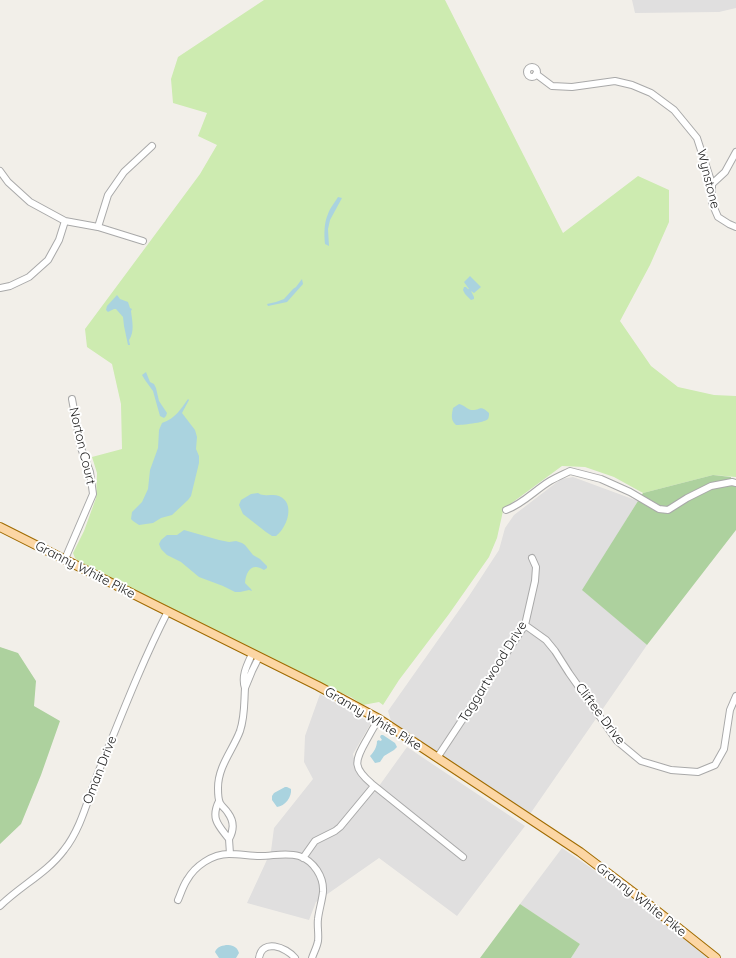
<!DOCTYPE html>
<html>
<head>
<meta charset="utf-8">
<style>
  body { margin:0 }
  canvas { display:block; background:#f2efe9 }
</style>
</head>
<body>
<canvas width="736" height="958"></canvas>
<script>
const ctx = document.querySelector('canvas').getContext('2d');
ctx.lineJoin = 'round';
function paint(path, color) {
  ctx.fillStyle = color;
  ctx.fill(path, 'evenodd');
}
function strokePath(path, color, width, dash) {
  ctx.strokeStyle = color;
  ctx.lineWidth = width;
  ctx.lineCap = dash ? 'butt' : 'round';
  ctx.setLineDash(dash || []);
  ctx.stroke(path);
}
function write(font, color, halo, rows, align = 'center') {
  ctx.font = font + ' Quicksand,sans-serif';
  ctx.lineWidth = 4;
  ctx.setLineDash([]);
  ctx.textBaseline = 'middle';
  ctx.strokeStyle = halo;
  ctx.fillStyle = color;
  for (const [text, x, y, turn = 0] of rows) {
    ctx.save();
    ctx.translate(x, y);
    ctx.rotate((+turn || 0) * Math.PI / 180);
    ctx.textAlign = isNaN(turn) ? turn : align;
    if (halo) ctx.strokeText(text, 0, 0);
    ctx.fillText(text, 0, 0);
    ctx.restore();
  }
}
paint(new Path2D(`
  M 632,0 L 736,0 L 736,8 L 719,12 L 635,13 Z
  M 573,477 L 638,501 L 583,590 L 647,645 L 530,814 L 391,721 L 388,711 L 469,596 L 499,550 L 505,528 L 514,515 L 561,479 Z
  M 320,694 L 371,723 L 353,754 L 356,769 L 374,793 L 407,747 L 525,826 L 457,916 L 379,858 L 316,902 L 309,920 L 247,903 L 271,851 L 274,828 L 313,779 L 304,762 L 305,736 Z
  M 562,848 L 610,881 L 709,958 L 571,958 L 580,944 L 520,904 Z`), '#e0dfdf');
paint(new Path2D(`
  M 264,0 L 445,0 L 563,233 L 638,176 L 669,190 L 669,222 L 650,265 L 620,321 L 651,366 L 678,387 L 714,395 L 736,396 L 736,477 L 713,475 L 643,493 L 614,477 L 585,467 L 562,466 L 513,502 L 503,511 L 497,538 L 489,557 L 449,614 L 399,680 L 383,705 L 379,702 L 363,705 L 351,697 L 327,687 L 84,566 L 75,558 L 73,553 L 84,531 L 96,498 L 97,473 L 92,457 L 122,449 L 121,404 L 112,364 L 87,347 L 85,329 L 200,174 L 217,145 L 198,136 L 207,113 L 173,103 L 171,79 L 178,57 Z`), '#cdebb0');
paint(new Path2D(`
  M 713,475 L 731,477 L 732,485 L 736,487 L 736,530 L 647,645 L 582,590 L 643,493 Z
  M 0,647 L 18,653 L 36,681 L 34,706 L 60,721 L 41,775 L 21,824 L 0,844 Z
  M 520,904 L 580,944 L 571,958 L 480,958 Z`), '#add19e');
paint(new Path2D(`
  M 338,197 L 342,198 L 330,220 L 328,229 L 329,246 L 325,244 C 324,234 324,223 328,214 C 330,208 335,202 338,197 Z
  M 470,276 L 481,287 L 474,293 L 471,291 L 474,297 L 474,299 L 471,300 L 465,294 L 463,290 L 464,287 L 466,287 L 468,289 L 469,289 L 464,282 Z
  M 302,279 L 303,284 L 287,302 L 268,306 L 267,304 L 276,302 L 284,299 L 293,289 L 296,287 Z
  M 117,295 L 120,299 L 128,302 L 130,308 L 132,309 L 131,311 C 132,320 135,332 129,340 L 130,345 L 128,345 L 124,326 L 123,317 L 116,309 L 114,309 L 108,312 L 106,310 L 107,306 Z
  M 146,372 L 150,382 L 154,384 L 156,388 L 159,401 L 167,413 L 166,416 L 164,418 L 160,416 L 153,391 L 145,380 L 142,375 Z
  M 188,399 L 189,400 L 182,413 L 195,430 L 197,437 L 196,449 L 199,456 L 199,463 L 191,496 L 188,500 L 172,515 L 161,518 L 153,523 L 139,525 L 133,521 L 131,519 L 132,512 L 142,502 L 148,489 L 150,470 L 158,448 L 159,430 L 162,423 C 176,418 180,410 188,399 Z
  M 459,404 C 464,405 467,409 471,410 C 481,411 479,404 489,413 C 489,415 489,417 488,419 C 484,423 461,425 456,425 C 450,420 452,414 453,408 Z
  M 258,493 C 260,494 261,495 264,495 C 269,496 274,494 279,496 C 296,503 287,528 276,536 L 272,536 L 266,532 L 243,514 L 239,505 L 241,500 L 251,494 Z
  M 184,530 L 219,540 L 229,542 L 236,541 L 242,543 L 245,545 L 253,555 L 260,559 L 267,566 L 267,568 L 264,570 C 252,562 246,571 245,583 L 251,589 L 252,591 L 249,590 L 240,592 L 235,592 L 223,586 L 199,577 L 181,562 L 167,555 L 161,549 L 159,544 L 161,540 L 167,535 L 177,535 Z
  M 381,735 L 383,735 L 395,743 L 397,747 L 394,750 L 384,756 L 380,762 L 375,763 L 370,756 C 374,752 377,747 377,741 L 379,740 L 380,741 L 382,740 L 380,737 Z
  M 285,787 L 287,787 L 291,789 C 292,797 285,806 277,807 L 272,800 L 272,796 L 274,793 Z
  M 226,945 C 232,945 237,946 239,953 L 236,958 L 219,958 L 215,952 C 217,947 221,946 226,945 Z`), '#aad3df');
const minor = new Path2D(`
  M527 72a5 5 0 1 1 10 0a5 5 0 1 1-10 0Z
  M 536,74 L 552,86 L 572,87 L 615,81 L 632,85 L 651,93 L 674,110 L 697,138 L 712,184 L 712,203 L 718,217 L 729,224 L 736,227
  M 0,171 L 8,182 L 30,202 L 65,221 L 98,227 L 143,241
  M 712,184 L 725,172 L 736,152
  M 98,227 L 108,195 L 124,172 L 152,146
  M 0,288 L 10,286 L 29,277 L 48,260 L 59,240 L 65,221
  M 506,510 C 523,504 535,490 550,481 C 557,477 564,474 570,471 L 601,479 L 630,492 L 659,509 L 668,510 L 687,498 L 711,486 L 732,482 L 736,483
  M 65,559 L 93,494 L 90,472 L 81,448 L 72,399
  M 525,625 L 546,640 L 555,651 L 569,673 L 617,741 L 641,761 L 671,770 L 698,772 L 715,765 L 724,749 L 730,710 L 736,696
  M 252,654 C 247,665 241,676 245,688 L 252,671 L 259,657
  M 379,719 C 374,726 370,734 366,741 C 354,762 353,768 372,784 L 463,857
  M 437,758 L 525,625 L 535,581 L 536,567 L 532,558
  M 219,801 C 210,819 219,826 229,839 C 234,830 234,821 228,813 C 226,809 222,807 220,803 C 218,799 218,793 218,788 C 218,766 233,750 240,731 C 245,716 244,703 245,688
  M 229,839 L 230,854
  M 303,858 L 315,841 L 335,831 L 340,827 L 374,786
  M 178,900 C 181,893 183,886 187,880 C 195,866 212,854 229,854 C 240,854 250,856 260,856 C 273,856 286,852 299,856 C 314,861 324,877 323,892 C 322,901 319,910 318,919 C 317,926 319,934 318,941 C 317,947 314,952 312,958
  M 0,906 C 20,886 47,873 64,850 C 81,829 88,798 98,773 C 120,719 141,664 168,611
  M 259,958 C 262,938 286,947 295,958`);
const major = new Path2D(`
  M 0,527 L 157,606 L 318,686 L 379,719 L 580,852 L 638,896 L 716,958`);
strokePath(minor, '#a9a9a9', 8);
strokePath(major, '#a06b00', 10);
strokePath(minor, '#fff', 6);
strokePath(major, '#fcd6a4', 8);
write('13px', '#222', '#fff', [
  ["Wynstone",708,179,76],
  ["Norton Court",82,446,77],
  ["Granny White Pike",85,570,27],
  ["Taggartwood Drive",493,672,-58],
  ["Cliftee Drive",600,714,53],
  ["Granny White Pike",373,719,31],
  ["Oman Drive",100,770,-69],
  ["Granny White Pike",641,900,38]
]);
</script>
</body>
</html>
